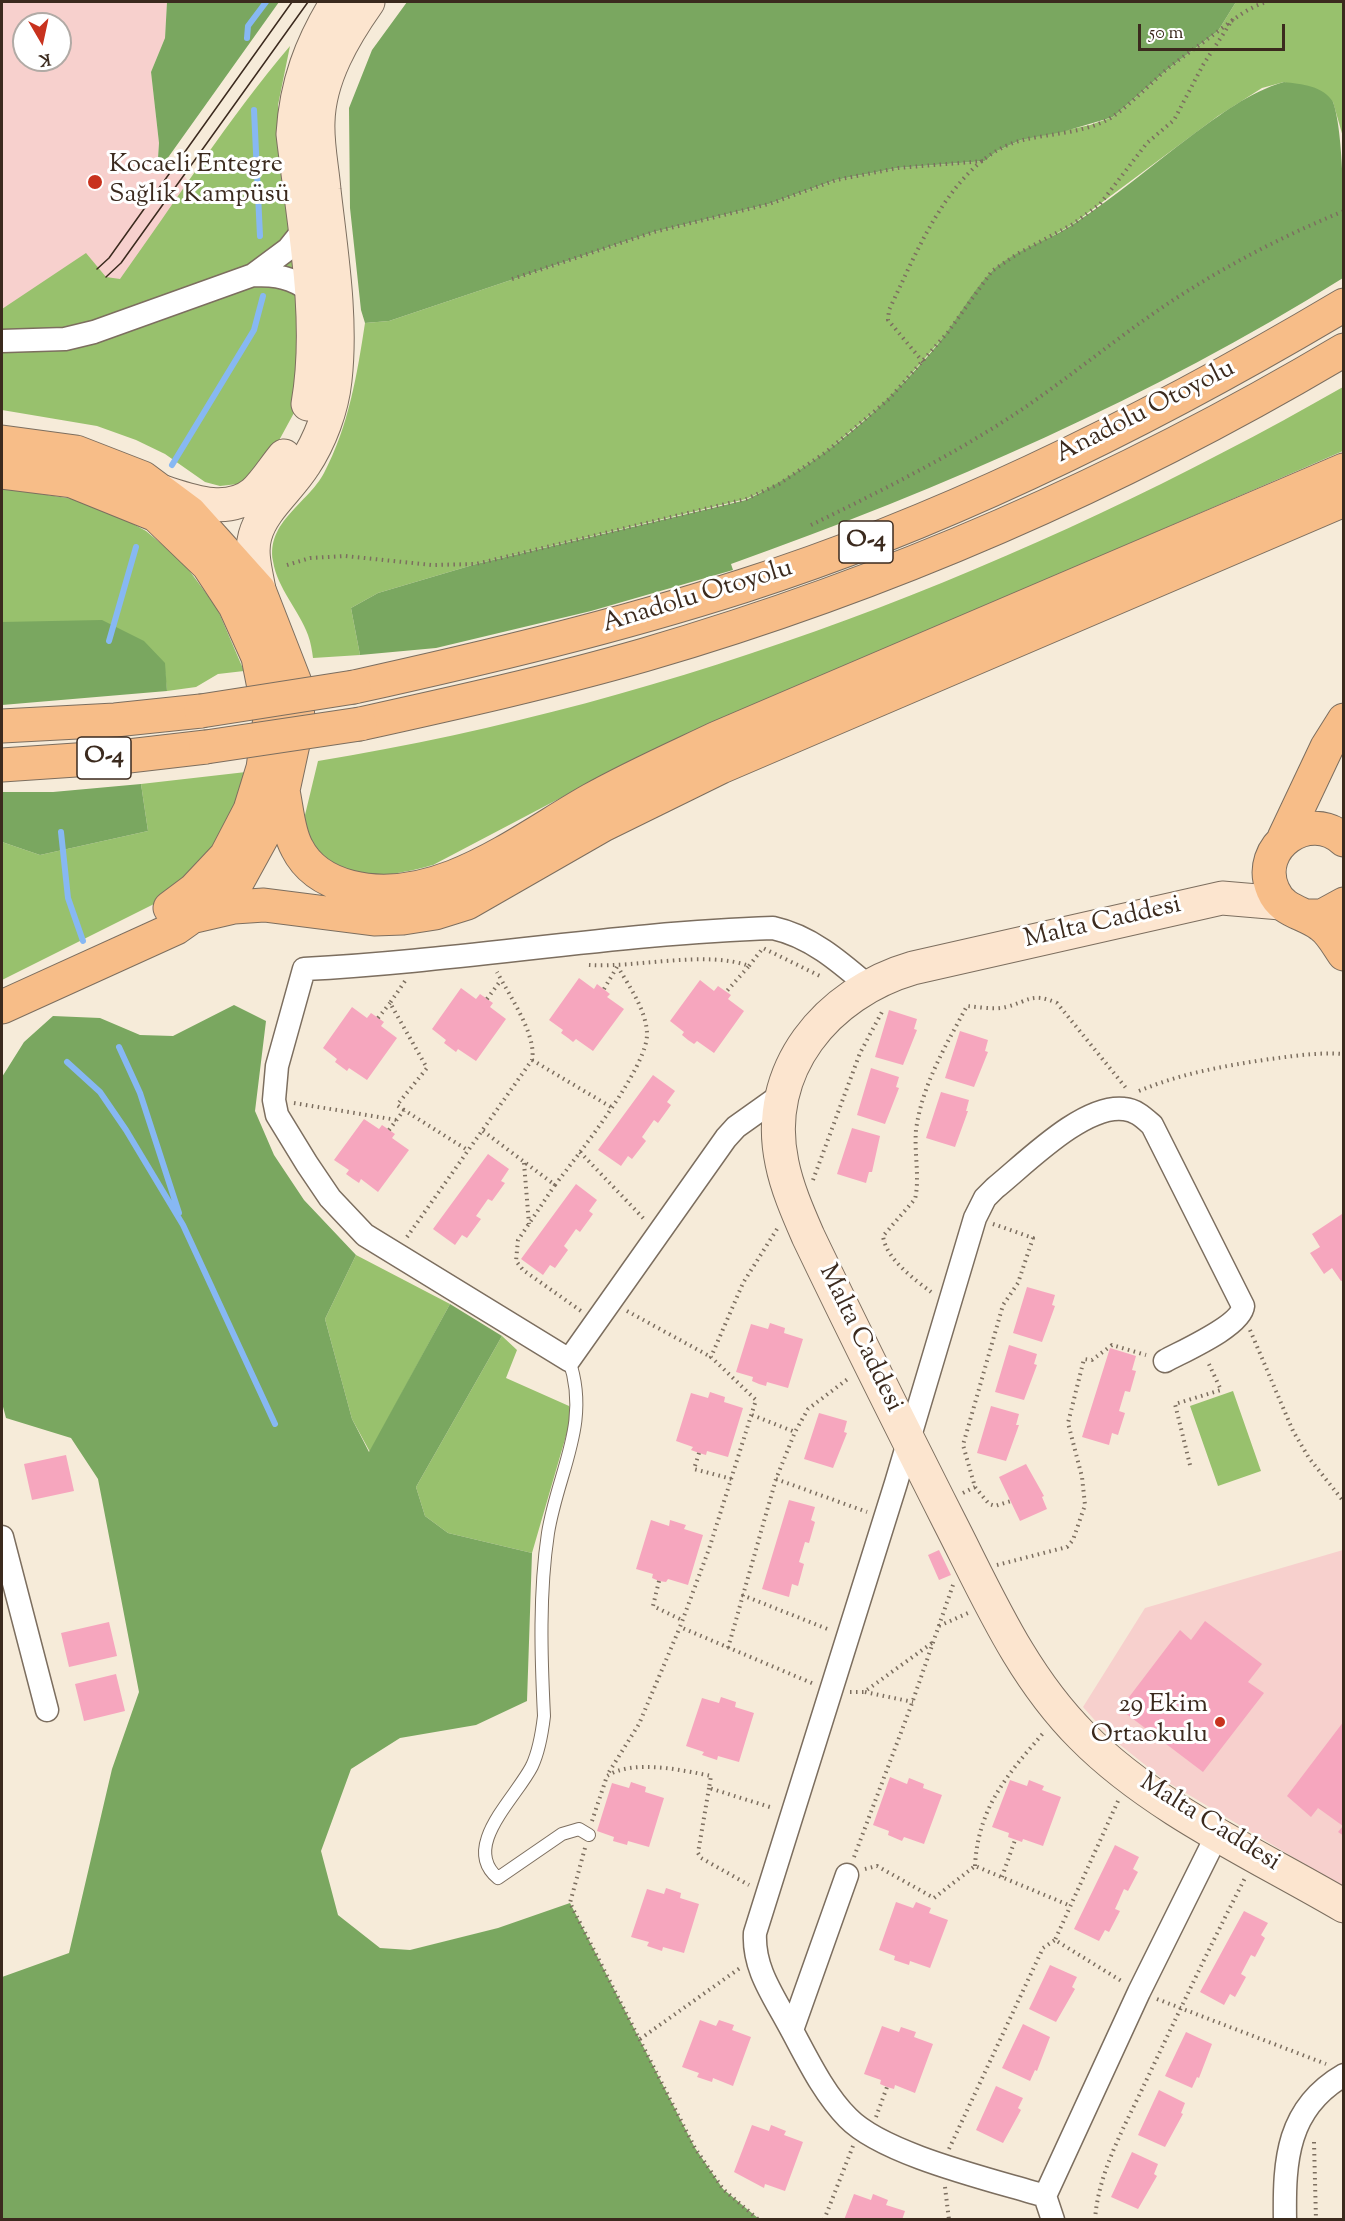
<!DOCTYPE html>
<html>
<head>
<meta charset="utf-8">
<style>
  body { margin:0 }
  #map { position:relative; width:1345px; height:2221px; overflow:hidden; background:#f6ebd9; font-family:"Sorts Mill Goudy",serif }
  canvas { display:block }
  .frame { position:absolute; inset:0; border:3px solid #3b2a1e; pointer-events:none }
  .north { position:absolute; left:12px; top:12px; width:60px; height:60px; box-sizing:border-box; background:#fff; border:2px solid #b1aaa5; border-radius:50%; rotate:171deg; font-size:16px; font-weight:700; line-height:24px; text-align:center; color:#3b2a1e }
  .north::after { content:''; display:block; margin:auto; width:21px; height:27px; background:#c8321e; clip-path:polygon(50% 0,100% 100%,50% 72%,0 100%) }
  .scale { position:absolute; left:1138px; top:24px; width:147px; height:27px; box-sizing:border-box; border:3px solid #3b2a1e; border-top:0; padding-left:8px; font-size:18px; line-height:21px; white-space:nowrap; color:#3b2a1e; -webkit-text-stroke:4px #fff; paint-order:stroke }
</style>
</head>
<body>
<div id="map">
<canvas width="1345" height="2221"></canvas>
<div class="frame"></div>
<div class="north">K</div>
<div class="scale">50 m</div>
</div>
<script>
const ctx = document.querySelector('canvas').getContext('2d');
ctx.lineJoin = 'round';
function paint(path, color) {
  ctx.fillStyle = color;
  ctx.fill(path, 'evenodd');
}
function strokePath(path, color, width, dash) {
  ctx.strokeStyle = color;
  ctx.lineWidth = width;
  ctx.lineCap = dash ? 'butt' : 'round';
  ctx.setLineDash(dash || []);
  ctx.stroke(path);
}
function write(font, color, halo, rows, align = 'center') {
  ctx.font = font + ' "Sorts Mill Goudy",serif';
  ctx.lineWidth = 6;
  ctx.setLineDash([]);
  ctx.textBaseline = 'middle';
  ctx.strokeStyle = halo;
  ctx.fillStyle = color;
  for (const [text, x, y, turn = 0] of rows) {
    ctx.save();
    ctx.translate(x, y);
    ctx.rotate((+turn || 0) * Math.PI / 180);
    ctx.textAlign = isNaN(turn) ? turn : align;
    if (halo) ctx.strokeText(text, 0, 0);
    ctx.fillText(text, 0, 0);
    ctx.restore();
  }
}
paint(new Path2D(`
  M 2,2 L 167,2 L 165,38 L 151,72 L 159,143 L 157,171 L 170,156 L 196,192 L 120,305 L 2,362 ZM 24,24 L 60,24 L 60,60 L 24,60 Z
  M 1343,1550 L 1343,1887 L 1164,1780 L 1109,1736 L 1083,1707 L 1145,1608 Z`), '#f7d0cd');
paint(new Path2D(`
  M 1236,2 L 1343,2 L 1343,137 L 1333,102 L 1284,82 L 1262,88 L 1218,116 L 1073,224 L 992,271 L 948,332 L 889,399 L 826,452 L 779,484 L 746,499 L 476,564 L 378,593 L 351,608 L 360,655 L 313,658 C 312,651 311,643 308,635 C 299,610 277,588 273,561 C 266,522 308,503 324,473 C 349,425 357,375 365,323 L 389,321 L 654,232 L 769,204 L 836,180 L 898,168 L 985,161 L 997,151 L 1021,140 L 1090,125 L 1113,117 L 1168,69 L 1218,31 Z
  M 290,46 L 278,105 L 290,223 L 304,294 L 295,411 L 276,446 L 252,477 L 238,484 L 220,486 L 205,482 L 165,454 L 136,440 L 97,426 L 2,410 L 2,309 L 86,253 L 106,277 L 120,279 C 176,201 228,119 290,46 Z
  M 1343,387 L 1343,451 L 646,753 L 433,865 C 411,871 356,884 336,872 C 324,866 314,847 305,837 L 305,815 L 318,761 C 679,702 1026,568 1343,387 Z
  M 2,488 L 93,502 L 146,531 L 183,562 L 217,608 L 244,671 L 218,674 L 196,687 L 167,691 L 164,663 L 2,622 Z
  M 246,772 L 239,801 L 220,843 L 170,896 L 2,980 L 2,842 L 40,855 L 148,831 L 141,784 Z
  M 356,1255 L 450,1304 L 370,1452 L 352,1419 L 325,1319 Z
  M 502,1336 L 517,1350 L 506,1378 L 569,1406 L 572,1415 L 532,1553 L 448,1533 L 425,1516 L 416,1487 Z
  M 1233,1391 L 1261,1471 L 1218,1486 L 1190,1406 Z`), '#98c16d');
paint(new Path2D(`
  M 167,2 L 279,2 L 157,173 L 159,143 L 151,72 L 165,38 Z
  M 407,2 L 1236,2 L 1218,31 L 1168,69 L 1113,117 L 1062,132 L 1021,140 L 997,151 L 985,161 L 898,168 L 836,180 L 769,204 L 654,232 L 389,321 L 365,323 L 361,310 L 350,208 L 349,108 L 372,50 Z
  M 1284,82 C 1301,84 1324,86 1333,102 C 1345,135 1344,238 1343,278 C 1151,398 944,488 731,564 L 733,570 L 591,611 L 436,648 L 360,655 L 351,608 L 378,593 L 476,564 L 746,500 C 821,464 885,408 938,344 C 957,321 971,292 992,271 C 1016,249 1049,241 1075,223 C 1115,197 1152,165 1191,136 C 1220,115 1249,92 1284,82 Z
  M 102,620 L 144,641 L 165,663 L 167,691 L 2,705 L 2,622 Z
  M 141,784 L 148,831 L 40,855 L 2,842 L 2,792 L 53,792 Z
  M 234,1005 L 266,1021 L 255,1111 L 274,1155 L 304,1200 L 356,1255 L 325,1319 L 352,1419 L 369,1452 L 450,1304 L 502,1336 L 416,1487 L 425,1516 L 448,1533 L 532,1553 L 527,1701 L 476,1725 L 400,1738 L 351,1769 L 321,1851 L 338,1915 L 380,1948 L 410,1950 L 498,1928 L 570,1903 L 695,2148 L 723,2189 L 759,2219 L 2,2219 L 2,1977 L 69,1953 L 112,1769 L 139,1692 L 98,1479 L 71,1438 L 6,1418 L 2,1403 L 2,1077 L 24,1042 L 53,1016 L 100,1018 L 140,1035 L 173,1036 Z`), '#7aa760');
strokePath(new Path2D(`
  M 247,38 L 248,26 L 266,2
  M 254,110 L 260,236
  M 172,465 L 254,330 L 263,296
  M 109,641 L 136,547
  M 61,832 L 68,898 L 83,941
  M 119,1047 L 140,1093 L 179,1213
  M 67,1062 L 100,1092 L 126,1130 L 183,1225 L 275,1424`), '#87b8f3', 6);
paint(new Path2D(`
  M 579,978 L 594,989 L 597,984 L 610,994 L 607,997 L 624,1009 L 593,1051 L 576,1039 L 573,1042 L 568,1038 L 561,1033 L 563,1030 L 549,1020 Z
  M 700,980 L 714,991 L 718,986 L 731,995 L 728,999 L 744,1011 L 714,1053 L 697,1041 L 694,1044 L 688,1040 L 682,1035 L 684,1032 L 670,1021 Z
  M 461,988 L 476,999 L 480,994 L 493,1003 L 490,1007 L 506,1019 L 476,1061 L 458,1049 L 456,1052 L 444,1043 L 446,1040 L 432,1029 Z
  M 352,1007 L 367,1018 L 371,1013 L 384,1022 L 381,1026 L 397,1038 L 367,1080 L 349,1068 L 347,1071 L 335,1062 L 337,1059 L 323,1048 Z
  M 889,1010 L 917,1019 L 914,1029 L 917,1030 L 903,1065 L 875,1057 Z
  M 960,1031 L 988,1040 L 985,1051 L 988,1052 L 974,1087 L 945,1078 Z
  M 871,1068 L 899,1077 L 896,1087 L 899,1088 L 885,1124 L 857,1115 Z
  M 653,1075 L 675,1091 L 667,1102 L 671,1105 L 658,1123 L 654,1120 L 642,1137 L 646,1141 L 632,1159 L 628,1156 L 621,1166 L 598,1150 Z
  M 941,1092 L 969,1100 L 966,1111 L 968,1111 L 955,1147 L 926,1138 Z
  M 364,1119 L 379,1129 L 382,1125 L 395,1134 L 392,1138 L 409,1150 L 378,1192 L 361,1179 L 359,1183 L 353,1179 L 346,1174 L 349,1170 L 334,1160 Z
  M 852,1128 L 880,1136 L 872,1172 L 869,1172 L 866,1183 L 837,1174 Z
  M 488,1154 L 509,1169 L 501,1181 L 505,1183 L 492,1201 L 488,1199 L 476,1216 L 481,1219 L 467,1238 L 462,1235 L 455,1245 L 433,1229 Z
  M 576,1184 L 597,1200 L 589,1211 L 593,1214 L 580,1232 L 576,1229 L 564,1246 L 568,1250 L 555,1268 L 550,1265 L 543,1275 L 521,1259 Z
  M 1342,1214 L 1344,1280 L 1341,1281 L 1332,1268 L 1324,1274 L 1310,1253 L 1320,1247 L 1312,1234 Z
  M 1027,1287 L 1055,1295 L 1052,1305 L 1055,1306 L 1042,1342 L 1013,1333 Z
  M 770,1323 L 785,1328 L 784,1333 L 803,1339 L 788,1388 L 767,1382 L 766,1386 L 759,1384 L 752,1381 L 753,1377 L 736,1372 L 751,1324 L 768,1329 Z
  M 1009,1345 L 1037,1354 L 1034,1364 L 1037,1365 L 1024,1400 L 995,1392 Z
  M 1110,1348 L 1136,1356 L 1132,1370 L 1136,1371 L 1130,1392 L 1125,1391 L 1119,1411 L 1125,1413 L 1118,1435 L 1112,1433 L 1109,1445 L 1082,1437 Z
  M 710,1392 L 725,1397 L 724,1402 L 743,1408 L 728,1457 L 707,1451 L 706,1455 L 699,1453 L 691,1450 L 693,1447 L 676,1441 L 691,1393 L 708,1398 Z
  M 991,1406 L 1019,1414 L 1016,1425 L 1019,1425 L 1006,1461 L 977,1453 Z
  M 819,1413 L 847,1421 L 844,1432 L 847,1433 L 833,1468 L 804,1459 Z
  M 66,1455 L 74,1491 L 32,1500 L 24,1464 Z
  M 1026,1464 L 1044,1496 L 1042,1497 L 1047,1509 L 1020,1521 L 999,1477 Z
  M 789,1500 L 815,1507 L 811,1520 L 815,1522 L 809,1543 L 805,1542 L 799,1562 L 804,1564 L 798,1586 L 792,1584 L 789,1597 L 762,1589 Z
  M 651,1520 L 669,1526 L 670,1520 L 686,1525 L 684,1529 L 703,1535 L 688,1585 L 668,1579 L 666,1582 L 659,1581 L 652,1578 L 653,1574 L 636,1569 Z
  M 939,1550 L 951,1575 L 939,1580 L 928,1555 Z
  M 1205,1621 L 1262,1664 L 1248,1682 L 1264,1693 L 1203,1772 L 1120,1709 L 1180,1630 L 1191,1640 Z
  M 109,1622 L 117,1656 L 69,1667 L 61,1633 Z
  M 116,1674 L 125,1711 L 84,1721 L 75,1684 Z
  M 721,1697 L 736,1702 L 735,1707 L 754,1713 L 739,1762 L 718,1756 L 717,1760 L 702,1755 L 704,1752 L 686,1746 L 702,1698 L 719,1703 Z
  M 1344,1721 L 1344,1836 L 1338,1832 L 1343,1826 L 1318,1808 L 1311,1817 L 1287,1796 Z
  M 890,1777 L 907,1784 L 909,1778 L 924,1784 L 923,1788 L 942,1795 L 924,1844 L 904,1837 L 902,1841 L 888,1835 L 889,1831 L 873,1825 Z
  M 1010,1780 L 1027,1786 L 1029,1780 L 1044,1786 L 1042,1790 L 1061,1797 L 1043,1846 L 1023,1839 L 1022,1842 L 1008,1837 L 1009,1833 L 992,1827 Z
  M 631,1782 L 646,1787 L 645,1792 L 664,1798 L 649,1847 L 628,1841 L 627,1845 L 613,1841 L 614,1837 L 597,1831 L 612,1783 L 629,1788 Z
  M 1115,1845 L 1139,1857 L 1133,1869 L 1138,1872 L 1128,1891 L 1124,1889 L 1115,1909 L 1120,1911 L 1109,1932 L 1105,1930 L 1099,1941 L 1074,1929 Z
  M 666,1888 L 681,1893 L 680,1898 L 699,1904 L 684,1953 L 663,1947 L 662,1951 L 647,1946 L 649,1942 L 631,1937 L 647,1889 L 664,1894 Z
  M 896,1902 L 913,1908 L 916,1902 L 931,1908 L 929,1913 L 948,1920 L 930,1968 L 910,1961 L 909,1965 L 894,1960 L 895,1956 L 879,1950 Z
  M 1244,1911 L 1268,1923 L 1261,1935 L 1265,1938 L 1255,1957 L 1251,1955 L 1241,1974 L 1246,1977 L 1235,1997 L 1230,1994 L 1224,2005 L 1200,1992 Z
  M 1050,1965 L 1077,1977 L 1072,1987 L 1075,1989 L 1056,2022 L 1029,2009 Z
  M 700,2020 L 716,2026 L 719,2020 L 734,2025 L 732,2030 L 751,2037 L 733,2086 L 713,2078 L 712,2082 L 697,2077 L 699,2073 L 682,2067 Z
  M 1023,2024 L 1050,2037 L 1037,2071 L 1035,2070 L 1030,2081 L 1002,2068 Z
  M 882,2026 L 899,2032 L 901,2027 L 916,2032 L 914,2037 L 933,2044 L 915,2093 L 895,2085 L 894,2089 L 887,2087 L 880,2084 L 881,2080 L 864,2074 Z
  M 1186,2032 L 1212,2044 L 1199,2078 L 1197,2077 L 1192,2088 L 1165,2076 Z
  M 996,2086 L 1023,2098 L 1018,2108 L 1021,2110 L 1003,2143 L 976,2130 Z
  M 1159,2090 L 1185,2103 L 1181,2113 L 1183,2114 L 1165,2147 L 1138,2135 Z
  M 752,2125 L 769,2131 L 771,2125 L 786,2131 L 784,2135 L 803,2142 L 785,2191 L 765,2184 L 764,2188 L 734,2172 Z
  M 1132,2152 L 1158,2164 L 1154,2174 L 1157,2176 L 1138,2209 L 1111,2197 Z
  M 854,2194 L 871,2200 L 873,2194 L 888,2200 L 886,2205 L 905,2211 L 902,2220 L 844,2220 Z`), '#f6a6be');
const lane = new Path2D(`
  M 569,1360 C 591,1423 558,1471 548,1533 C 539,1593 541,1656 544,1716 C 542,1733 539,1751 532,1766 C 516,1798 460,1847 498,1878 L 562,1834 L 579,1829 L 589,1835`);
const street = new Path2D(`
  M 253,275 C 276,275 292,277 310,291
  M 2,341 L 65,339 L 94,332 L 253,275 L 288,249 L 304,229
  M 781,1095 L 736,1127 L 726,1138 L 569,1360 L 365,1235 L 330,1198 L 307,1164 L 277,1115 L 274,1100 L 277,1066 L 304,969 C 461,961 617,933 773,928 C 810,936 839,961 867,985
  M 2,1537 L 47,1710
  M 792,2030 L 847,1875
  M 1045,2196 C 993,2180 884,2155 848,2118 C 823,2093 806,2056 789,2025 C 773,1995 753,1968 755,1933 L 896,1483 L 975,1218 L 985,1198 L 995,1188 C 1025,1164 1083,1104 1124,1109 C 1136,1110 1144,1118 1152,1125 L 1243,1306 C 1241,1326 1183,1351 1165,1361
  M 1053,2220 L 1045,2196 L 1139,1992 L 1218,1833
  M 1285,2220 C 1284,2160 1287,2108 1344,2075`);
const secondary = new Path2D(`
  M 308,404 C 323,319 303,220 293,134 C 296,84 311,44 337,2
  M 163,492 C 191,501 227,515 254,493 C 265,483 274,468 284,456
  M 259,590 C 256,572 250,553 255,536 C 262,509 290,488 304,465 C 320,441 332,409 335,380 C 342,318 331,252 324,190 C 322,167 317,144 318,122 C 319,78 344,36 368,2
  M 1281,903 L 1222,898 L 913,968 C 827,993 762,1070 782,1163 C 787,1188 798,1213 808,1236 C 854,1332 901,1426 949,1521 C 988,1597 1021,1675 1082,1736 C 1153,1808 1257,1855 1344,1906`);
const primary = new Path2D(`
  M 2,442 L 76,452 L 143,478 L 190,513 L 259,590 L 296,685 L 298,721 L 280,804 L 235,886 L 176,928 L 2,1007
  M 2,472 L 72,481 L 156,515 L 208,565 L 235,606 L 258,657 L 270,718 L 263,768 L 250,810 L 226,856 L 194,890 L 170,908
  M 283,791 C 287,809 288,832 297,848 C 308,870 327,881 350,887 C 436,909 520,840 591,800 C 632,777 675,758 717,738 L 1344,470
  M 1284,838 L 1327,747 L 1344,720
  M 1344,840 C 1309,808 1254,847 1273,890 C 1282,912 1304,912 1321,925 C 1331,932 1337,944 1344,954
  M 1307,916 L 1322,916 L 1344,904
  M 191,917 L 234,907 L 264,905 L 374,919 L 403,918 L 435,913 L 467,903 L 603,825 L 721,767 L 1344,500`);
const highway = new Path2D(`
  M 354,687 C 485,658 615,627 743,586 C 953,519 1154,418 1344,305
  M 360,724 C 455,703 550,682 644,655 C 888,584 1125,480 1344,350
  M 2,726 L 115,720 L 201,711
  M 2,765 L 120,757 L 206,747`);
strokePath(lane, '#7c6e5f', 14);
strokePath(street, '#7c6e5f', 25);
strokePath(secondary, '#7c6e5f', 35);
strokePath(primary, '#7c6e5f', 35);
strokePath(highway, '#7c6e5f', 35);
strokePath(new Path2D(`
  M 512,279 L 654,232 L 769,204 L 836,180 L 898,168 L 984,161
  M 923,362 L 888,320 L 889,310 C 917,252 953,157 1023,140 C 1052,133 1090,133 1115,115 C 1133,102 1149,85 1166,70 C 1182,57 1200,45 1217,32 C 1233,20 1248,7 1267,2
  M 811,525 C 881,491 951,456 1015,414 C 1071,377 1122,333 1178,297 C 1231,263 1285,235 1344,211
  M 287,565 L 310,558 L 345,556 L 432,565 L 476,564 L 746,499 L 779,484 L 826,452 L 889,399 L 948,332 L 992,271 L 1017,254 L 1073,224 L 1100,204 L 1147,143 L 1174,120 L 1203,65 L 1233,19
  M 589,965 C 636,968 707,950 749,966 L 726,992
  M 749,966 L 763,948 L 822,977
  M 604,989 L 617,967
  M 487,999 L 501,980
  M 378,1018 L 390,1003
  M 532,1060 L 611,1107
  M 1139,1091 C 1182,1073 1224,1066 1270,1059 C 1294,1056 1318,1052 1344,1054
  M 294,1103 L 397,1120
  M 404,1110 L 397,1105 L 427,1068 L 390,1003 L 405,981
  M 389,1130 L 404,1110 L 469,1151
  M 483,1131 L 555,1185 C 577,1156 649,1066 647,1033 C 646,1010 629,986 618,967
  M 580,1152 L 645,1220
  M 524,1163 L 529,1224
  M 813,1180 L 860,1053 L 883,1010
  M 555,1185 L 518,1240 L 516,1261 L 523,1270 L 581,1311
  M 993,1224 L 1033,1238 L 1018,1283 L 1003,1305 L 963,1445 L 975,1487 L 989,1504 L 995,1506 L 1011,1501
  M 777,1229 L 743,1283 L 711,1357 L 756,1400 L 709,1549 L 680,1627 L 814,1684
  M 407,1237 L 532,1060 C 537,1035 509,995 497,972
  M 931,1292 C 914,1279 886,1259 883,1236 L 915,1199 C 920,1178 914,1153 916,1130 C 922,1085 946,1045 967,1006 C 979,1007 994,1010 1006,1007 C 1030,1001 1031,992 1057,1003 L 1126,1088
  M 627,1311 L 711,1357
  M 1250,1330 L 1293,1431 L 1309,1458 L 1344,1502
  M 752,1415 L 795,1432
  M 699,1453 L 694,1469 L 732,1479
  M 1190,1465 L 1175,1404 L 1221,1390 L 1208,1362
  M 776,1479 L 867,1512
  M 963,1493 L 975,1487
  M 997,1565 L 1067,1547 L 1073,1540 L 1085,1505 L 1082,1477 L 1068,1423 L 1084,1359 L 1092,1360 L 1112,1345 L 1146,1355
  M 659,1581 L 653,1606 L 682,1620
  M 742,1595 L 830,1630
  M 939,1626 L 968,1613
  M 728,1648 L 776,1479 L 795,1432 L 808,1409 L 849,1378
  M 850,1692 L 864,1692 L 932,1643
  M 865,1692 L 913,1702
  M 609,1772 L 639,1724 L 680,1627
  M 709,1788 L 698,1853 L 701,1858 L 749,1885
  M 1118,1801 L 1055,1940 L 1123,1982
  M 592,1821 L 607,1776 C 633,1759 682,1770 711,1776 L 709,1788 L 773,1808
  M 585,1848 L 570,1903 L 695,2148 L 723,2189 L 759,2220
  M 854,1857 L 911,1706 L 953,1585
  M 975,1866 C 978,1807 1008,1774 1045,1731
  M 865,1869 L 877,1866 L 934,1898 L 975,1866 L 1071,1906
  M 1002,1877 L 1015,1840
  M 1157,1999 L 1326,2064
  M 640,2039 L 740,1968
  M 876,2117 L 887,2087
  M 1314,2142 L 1316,2220
  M 949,2149 L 1043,1948 L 1055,1940
  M 945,2187 L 949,2220
  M 824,2220 L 853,2146
  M 1095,2220 C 1098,2172 1125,2126 1145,2083 C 1178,2014 1210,1946 1245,1878`), '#7c6e5f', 4, [1.5, 4.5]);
strokePath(lane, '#fff', 12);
strokePath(street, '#fff', 22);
strokePath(secondary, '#fce5cf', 33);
strokePath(primary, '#f7bd88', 33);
strokePath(highway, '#f7bd88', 33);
strokePath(new Path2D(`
  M 97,269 L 109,258 L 292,2
  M 106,277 L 121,263 L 308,2`), '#3b2a1e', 1.5);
const highwayBridge = new Path2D(`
  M 201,711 L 354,687
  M 206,747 L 360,724`);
strokePath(highwayBridge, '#7c6e5f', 35, []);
strokePath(highwayBridge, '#f7bd88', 33);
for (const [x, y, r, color] of [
  [95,182,8,"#c8321e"],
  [1220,1722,6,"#c8321e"]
]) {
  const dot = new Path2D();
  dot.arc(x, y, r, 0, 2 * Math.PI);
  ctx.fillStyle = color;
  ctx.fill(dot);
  strokePath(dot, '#fff', 2);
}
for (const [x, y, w] of [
  [866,542,54],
  [104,758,54]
]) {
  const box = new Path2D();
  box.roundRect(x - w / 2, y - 21, w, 42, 4.5);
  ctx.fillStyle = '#fff';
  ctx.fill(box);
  strokePath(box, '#3b2a1e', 1.5);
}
write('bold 24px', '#3b2a1e', null, [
  ["O-4",866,542],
  ["O-4",104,758]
]);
write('26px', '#3b2a1e', '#fff', [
  ["Kocaeli Entegre",109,167],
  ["Sağlık Kampüsü",109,197],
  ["29 Ekim",1208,1707,"right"],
  ["Ortaokulu",1208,1737,"right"]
], 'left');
write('26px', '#3b2a1e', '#fff', [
  ["Anadolu Otoyolu",1146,413,-27],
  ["Anadolu Otoyolu",698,598,-17],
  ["Malta Caddesi",1103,924,-13],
  ["Malta Caddesi",859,1339,64],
  ["Malta Caddesi",1209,1824,32]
]);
</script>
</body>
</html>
